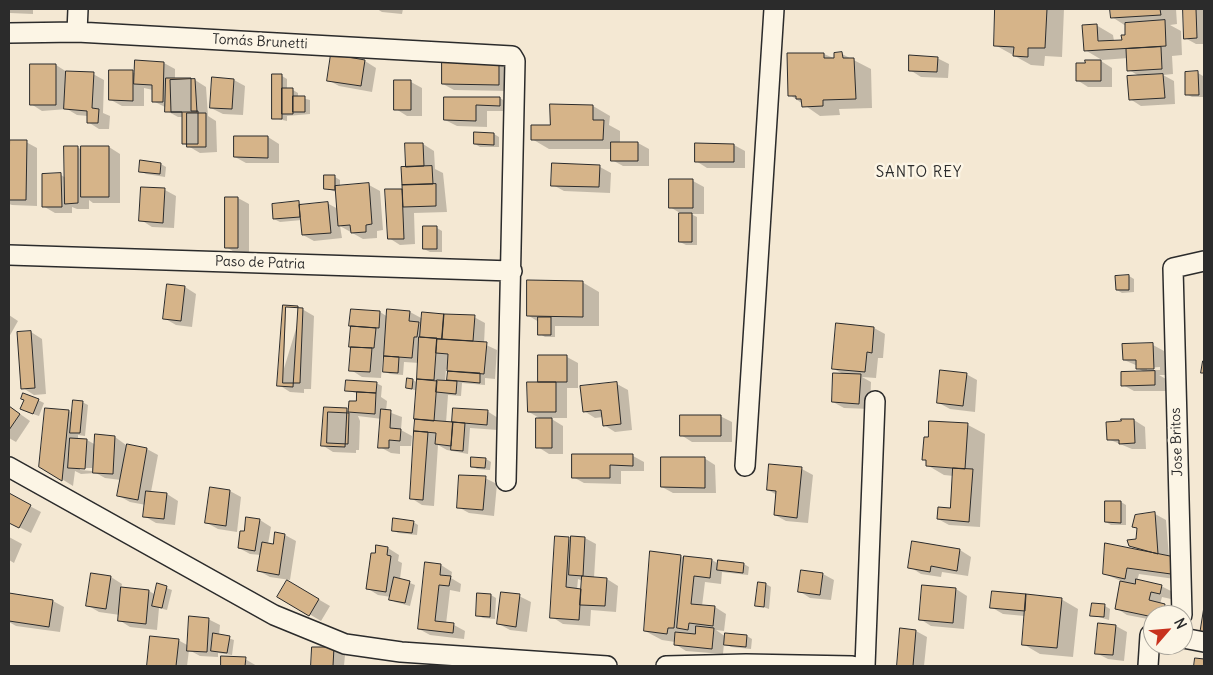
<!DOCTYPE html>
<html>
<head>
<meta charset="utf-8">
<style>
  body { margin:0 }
  #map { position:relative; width:1213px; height:675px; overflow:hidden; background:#f4e8d3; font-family:Delius,sans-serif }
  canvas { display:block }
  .frame { position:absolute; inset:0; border:10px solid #2b2b2b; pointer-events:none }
  .north { position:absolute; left:1143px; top:605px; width:50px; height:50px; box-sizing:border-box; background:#fcf5e5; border:1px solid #a8a49b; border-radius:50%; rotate:63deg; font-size:14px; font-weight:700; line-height:20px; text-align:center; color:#2b2b2b }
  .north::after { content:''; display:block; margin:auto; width:18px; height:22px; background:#c8321e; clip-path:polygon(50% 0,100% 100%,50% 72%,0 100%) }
</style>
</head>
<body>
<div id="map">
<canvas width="1213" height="675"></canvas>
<div class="frame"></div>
<div class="north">N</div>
</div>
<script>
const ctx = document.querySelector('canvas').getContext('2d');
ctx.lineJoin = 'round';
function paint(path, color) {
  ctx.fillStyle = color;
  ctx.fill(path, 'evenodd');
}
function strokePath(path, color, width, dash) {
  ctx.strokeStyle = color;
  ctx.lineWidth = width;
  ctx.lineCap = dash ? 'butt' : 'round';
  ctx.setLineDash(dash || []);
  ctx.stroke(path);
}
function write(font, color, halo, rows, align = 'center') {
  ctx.font = font + ' Delius,sans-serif';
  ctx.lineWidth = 5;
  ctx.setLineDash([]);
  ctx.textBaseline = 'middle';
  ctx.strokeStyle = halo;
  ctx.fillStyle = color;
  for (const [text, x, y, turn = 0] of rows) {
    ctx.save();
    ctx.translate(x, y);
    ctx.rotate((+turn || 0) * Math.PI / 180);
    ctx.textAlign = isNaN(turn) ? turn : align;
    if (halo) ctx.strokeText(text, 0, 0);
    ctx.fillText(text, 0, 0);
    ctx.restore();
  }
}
paint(new Path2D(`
  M 9,9 L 33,9 L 33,14 L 10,13 Z
  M 377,9 L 403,9 L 402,14 L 382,12 Z
  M 997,9 L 1064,9 L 1062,57 L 1045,56 L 1044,66 L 1031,65 L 995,45 Z
  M 1111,9 L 1176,9 L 1177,24 L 1170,25 L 1181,31 L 1182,55 L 1172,56 L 1173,74 L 1163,75 L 1174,81 L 1175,104 L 1141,106 L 1130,99 L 1139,76 L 1129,70 L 1128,58 L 1102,60 L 1085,50 L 1096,25 L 1113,35 L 1114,41 L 1123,41 L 1127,36 L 1126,26 L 1112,17 Z
  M 1184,9 L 1204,9 L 1204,44 L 1196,44 L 1185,38 Z
  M 824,54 L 836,59 L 842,54 L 871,69 L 872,108 L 839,109 L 840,115 L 820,116 L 790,95 Z
  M 937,58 L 949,64 L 948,78 L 921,77 L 910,70 Z
  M 365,61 L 376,68 L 372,92 L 339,86 L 328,80 Z
  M 1086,61 L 1101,61 L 1112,68 L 1112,87 L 1088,87 L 1077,80 Z
  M 164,63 L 175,69 L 175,80 L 195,80 L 206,87 L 208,116 L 216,121 L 217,152 L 200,153 L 183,143 L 183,117 L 178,117 L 167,111 L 167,108 L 153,101 L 153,90 L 144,88 L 144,106 L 122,106 L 111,100 L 111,71 L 136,73 Z
  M 499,64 L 510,70 L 510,91 L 454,90 L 443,84 Z
  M 31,65 L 56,65 L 67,72 L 93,74 L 104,80 L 103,113 L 110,116 L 109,129 L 99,129 L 88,122 L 88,116 L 77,115 L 67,109 L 42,111 L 31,104 Z
  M 1198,73 L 1203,76 L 1204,97 L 1192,97 L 1186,94 Z
  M 282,76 L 287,79 L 287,90 L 293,90 L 298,93 L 298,97 L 310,100 L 310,114 L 287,116 L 287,121 L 274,118 Z
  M 213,79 L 234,80 L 245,86 L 243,115 L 223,114 L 211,108 Z
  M 396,82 L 411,82 L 422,88 L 422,116 L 407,116 L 396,109 Z
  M 445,98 L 500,98 L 511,105 L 510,111 L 487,111 L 487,127 L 457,126 L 445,120 Z
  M 593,106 L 610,116 L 609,125 L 620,131 L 620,143 L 638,143 L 649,149 L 649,166 L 623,166 L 612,160 L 612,149 L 549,149 L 532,139 L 551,127 Z
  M 494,134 L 499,137 L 499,147 L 480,147 L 475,144 Z
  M 268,137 L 279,144 L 279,163 L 246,163 L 235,157 Z
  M 26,142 L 37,148 L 37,206 L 12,205 L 9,204 L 9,163 Z
  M 423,144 L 434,151 L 435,169 L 443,173 L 447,212 L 414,213 L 415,244 L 400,245 L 389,238 L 386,191 L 404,190 L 403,168 L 407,168 L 406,145 Z
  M 734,145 L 745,151 L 745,168 L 707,168 L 696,161 Z
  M 77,147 L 82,150 L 109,147 L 120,154 L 120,203 L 93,203 L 89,200 L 89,209 L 77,209 L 72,207 L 72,213 L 55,213 L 43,206 L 61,175 L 66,178 Z
  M 141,162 L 161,164 L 166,167 L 165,177 L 146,174 L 140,171 Z
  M 600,167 L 611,173 L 610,193 L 564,191 L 553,185 Z
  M 335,177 L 340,180 L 340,187 L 369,185 L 380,191 L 383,230 L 377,231 L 377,238 L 363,239 L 340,226 L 342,238 L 314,241 L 303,235 L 302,220 L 280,222 L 274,219 L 298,203 L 303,205 L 327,203 L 338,209 L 336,192 L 325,188 Z
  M 693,181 L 704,187 L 704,214 L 691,214 L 697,217 L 697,245 L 686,245 L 680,242 L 680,213 L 670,207 Z
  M 165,190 L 176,196 L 174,228 L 152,227 L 141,220 Z
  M 238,198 L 249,204 L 249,254 L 238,254 L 226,247 Z
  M 437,228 L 442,231 L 442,252 L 430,252 L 424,249 Z
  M 1129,276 L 1134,279 L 1134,292 L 1122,293 L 1117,290 Z
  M 582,282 L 599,292 L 599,326 L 555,326 L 555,337 L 545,337 L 540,334 L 539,322 L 529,316 Z
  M 185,287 L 196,294 L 192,327 L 176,325 L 164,318 Z
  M 302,309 L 314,316 L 311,389 L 304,389 L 304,393 L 290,392 L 279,385 Z
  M 352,310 L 380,312 L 388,317 L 410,312 L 423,319 L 474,317 L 485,323 L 484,344 L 497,350 L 495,379 L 485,378 L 485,385 L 462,383 L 461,396 L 448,395 L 446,423 L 453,423 L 487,411 L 498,418 L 498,430 L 470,428 L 468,454 L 447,450 L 438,445 L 434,506 L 422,505 L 411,498 L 418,391 L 407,388 L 413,380 L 418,383 L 420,363 L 404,362 L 403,375 L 390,374 L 384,371 L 386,354 L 383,354 L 381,378 L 362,377 L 351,370 ZM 446,369 L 449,370 L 448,382 L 445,381 Z
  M 9,315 L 18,321 L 9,337 Z
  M 837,324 L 874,328 L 885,334 L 883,358 L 878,358 L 876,378 L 862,377 L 871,382 L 870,409 L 844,408 L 833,402 L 845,375 L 834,369 Z
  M 31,332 L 42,339 L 46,394 L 34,395 L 23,388 Z
  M 1153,345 L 1164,351 L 1165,375 L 1159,375 L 1166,379 L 1166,391 L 1134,391 L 1123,385 L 1145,373 L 1138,368 L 1138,366 L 1124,360 ZM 1160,367 L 1160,370 L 1147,370 L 1147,368 Z
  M 539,357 L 567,357 L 578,363 L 578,388 L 567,388 L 567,418 L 550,418 L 563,426 L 563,454 L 549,454 L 538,447 L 541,419 L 529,412 L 539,383 Z
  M 966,374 L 977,380 L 975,412 L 950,409 L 939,403 Z
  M 376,383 L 382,386 L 381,397 L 387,401 L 386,411 L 402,417 L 401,430 L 412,436 L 411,446 L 400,446 L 400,454 L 391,453 L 380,447 L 382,419 L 358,416 L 360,421 L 359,450 L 356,450 L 356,453 L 333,452 L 322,445 L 325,408 L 350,411 L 358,402 L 358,394 L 347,390 Z
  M 617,384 L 628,390 L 632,430 L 615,432 L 604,425 L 603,417 L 595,418 L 584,411 Z
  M 38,400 L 44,403 L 39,416 L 27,412 L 25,401 Z
  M 82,402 L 88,405 L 85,436 L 78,435 L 78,439 L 87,440 L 96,445 L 96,435 L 115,437 L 126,445 L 147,449 L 158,455 L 151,492 L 167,494 L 178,501 L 175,525 L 156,523 L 144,516 L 146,505 L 130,502 L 119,496 L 121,480 L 105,478 L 96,473 L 81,474 L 75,471 L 73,486 L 41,466 L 69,411 L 73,413 ZM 80,468 L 92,468 L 92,471 L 80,470 Z
  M 9,406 L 30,421 L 16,442 L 9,438 Z
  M 720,416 L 732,422 L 732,442 L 692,442 L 681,435 Z
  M 1134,420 L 1145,427 L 1146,449 L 1132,449 L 1108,439 L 1108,423 Z
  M 930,422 L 968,425 L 985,434 L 980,527 L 949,525 L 938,519 L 952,509 L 954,476 L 944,475 L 927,465 L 928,461 L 923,459 L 929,438 Z
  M 633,456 L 644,462 L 644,471 L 621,471 L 621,484 L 584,483 L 573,477 Z
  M 473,458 L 486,459 L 491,462 L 490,470 L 477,469 L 472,466 Z
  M 704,458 L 715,465 L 716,493 L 673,493 L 662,487 Z
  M 770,465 L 802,469 L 813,475 L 808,523 L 786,521 L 775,515 L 777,495 L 768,490 Z
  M 485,478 L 497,484 L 494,516 L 469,513 L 458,507 Z
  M 230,491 L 241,497 L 237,532 L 218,529 L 207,523 Z
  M 9,495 L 41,512 L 31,533 L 9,522 Z
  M 1106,502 L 1121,502 L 1126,505 L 1126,525 L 1111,525 L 1106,522 Z
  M 1155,514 L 1166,520 L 1169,557 L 1182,580 L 1139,574 L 1137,581 L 1161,586 L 1173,592 L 1171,599 L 1162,597 L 1160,604 L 1176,611 L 1175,615 L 1153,615 L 1153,620 L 1127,615 L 1116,608 L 1121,581 L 1105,574 L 1138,550 L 1130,545 L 1137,540 L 1139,529 L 1134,526 Z
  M 260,520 L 271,527 L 268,544 L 274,545 L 276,533 L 285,535 L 296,541 L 290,580 L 270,577 L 259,571 L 261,555 L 250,554 L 239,548 L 245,533 Z
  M 413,522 L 418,525 L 417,535 L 398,533 L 393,530 Z
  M 9,537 L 22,544 L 14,563 L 9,560 Z
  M 557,537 L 572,540 L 585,538 L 596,544 L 594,578 L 607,579 L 618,586 L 616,612 L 591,610 L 590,626 L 563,624 L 552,617 ZM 578,579 L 583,581 L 582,590 L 577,590 Z
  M 388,548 L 399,555 L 398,561 L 402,563 L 400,579 L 415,585 L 410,606 L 395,602 L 390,599 L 391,597 L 378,595 L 367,588 Z
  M 960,550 L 971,557 L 968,576 L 942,572 L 941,577 L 921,574 L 910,567 Z
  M 680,556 L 685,558 L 712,560 L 719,564 L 744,564 L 749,567 L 748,575 L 722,572 L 721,584 L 705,582 L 702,606 L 715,607 L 726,614 L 724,631 L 716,630 L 726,637 L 727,634 L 747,636 L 752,639 L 751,649 L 731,647 L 724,643 L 723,654 L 686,651 L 675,644 L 675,642 L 662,640 L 645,631 Z
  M 426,564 L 441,565 L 452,572 L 451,578 L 461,584 L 460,592 L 450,590 L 446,624 L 454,625 L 465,631 L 464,639 L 430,635 L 419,629 Z
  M 823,574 L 834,580 L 831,600 L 810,598 L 799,591 Z
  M 92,575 L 111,577 L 122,584 L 121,588 L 149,591 L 156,595 L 158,585 L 172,590 L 167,610 L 159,608 L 157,630 L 130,627 L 119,620 L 120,615 L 99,612 L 87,605 Z
  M 287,581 L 330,606 L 321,621 L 279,596 Z
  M 766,584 L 771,587 L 769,609 L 757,605 Z
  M 923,586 L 956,589 L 967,596 L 964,629 L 931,626 L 920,619 Z
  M 9,595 L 53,601 L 64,607 L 60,632 L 16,626 L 9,622 Z
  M 491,595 L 496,598 L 495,619 L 483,618 L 477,615 Z
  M 519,596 L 531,602 L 527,632 L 510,630 L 499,624 Z
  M 1061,599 L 1078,609 L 1073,657 L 1040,654 L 1023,644 L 1025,616 L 1003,614 L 991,607 Z
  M 1105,606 L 1110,609 L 1109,620 L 1092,615 Z
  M 208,619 L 220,625 L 219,635 L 234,640 L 232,655 L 218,653 L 218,657 L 200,656 L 189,650 L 187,666 L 149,666 L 152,637 L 178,640 L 189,646 Z
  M 1116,626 L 1127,632 L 1124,661 L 1108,659 L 1096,653 Z
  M 916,631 L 927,637 L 924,666 L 900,666 L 898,665 Z
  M 313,648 L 334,649 L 345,655 L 344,666 L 312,666 Z
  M 222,657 L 245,659 L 257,666 L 222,666 Z`), '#0003');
const building = new Path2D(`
  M 995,9 L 1047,9 L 1045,48 L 1028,48 L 1028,57 L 1013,56 L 1014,47 L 994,46 Z
  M 1110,9 L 1160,9 L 1161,15 L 1111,18 Z
  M 1183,9 L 1196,9 L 1197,38 L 1184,39 Z
  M 1165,20 L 1166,46 L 1084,51 L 1082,25 L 1097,24 L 1098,41 L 1122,40 L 1121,35 L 1125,35 L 1125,23 Z
  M 1161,47 L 1162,69 L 1127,71 L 1126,49 Z
  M 842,52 L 843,58 L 854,58 L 856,99 L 823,100 L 823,106 L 802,107 L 801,99 L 796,99 L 796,96 L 788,96 L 787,53 L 824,53 L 824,58 L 834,58 L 834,53 Z
  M 331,54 L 365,60 L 361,86 L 327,81 Z
  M 909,55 L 938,57 L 937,72 L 909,71 Z
  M 135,60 L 164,62 L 163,102 L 152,102 L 152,85 L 134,84 Z
  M 1085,60 L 1101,60 L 1101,81 L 1076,81 L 1076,63 L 1085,63 Z
  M 442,62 L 499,63 L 499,85 L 442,84 Z
  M 30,64 L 56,64 L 56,105 L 30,105 Z
  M 109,70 L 133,70 L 133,101 L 109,100 Z
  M 66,71 L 94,72 L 92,108 L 99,109 L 98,123 L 87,123 L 87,111 L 64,109 Z
  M 1198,71 L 1199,95 L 1185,95 L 1185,72 Z
  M 272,74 L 282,74 L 282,119 L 272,119 Z
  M 1163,74 L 1165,98 L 1129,100 L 1127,76 Z
  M 212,77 L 234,79 L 232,109 L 210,108 Z
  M 166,78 L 191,78 L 191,111 L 198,111 L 198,144 L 182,144 L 182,112 L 165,112 Z
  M 195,79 L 197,112 L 171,112 L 170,80 Z
  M 394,80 L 411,80 L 411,110 L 394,110 Z
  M 282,88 L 293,88 L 293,114 L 282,114 Z
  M 293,96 L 305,96 L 305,112 L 293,112 Z
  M 444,97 L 500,97 L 500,106 L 476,105 L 476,121 L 444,120 Z
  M 550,104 L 593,105 L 593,120 L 604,120 L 603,140 L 531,140 L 531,125 L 550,125 Z
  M 187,113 L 206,113 L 206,147 L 187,147 Z
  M 474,132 L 494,133 L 494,145 L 474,144 Z
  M 234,136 L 268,136 L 268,158 L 234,157 Z
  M 10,140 L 27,140 L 26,200 L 9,200 Z
  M 611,142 L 638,142 L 638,161 L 611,161 Z
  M 405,143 L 423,143 L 424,166 L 406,167 Z
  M 695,143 L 734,144 L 734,162 L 695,162 Z
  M 64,146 L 78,146 L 78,203 L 65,204 Z
  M 81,146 L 109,146 L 109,197 L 81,197 Z
  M 140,160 L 161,163 L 160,174 L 139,172 Z
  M 552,163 L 600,165 L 599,187 L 551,186 Z
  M 432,166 L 433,184 L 402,185 L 401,167 Z
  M 61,173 L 62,207 L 42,207 L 42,174 Z
  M 324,175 L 335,175 L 335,190 L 324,189 Z
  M 669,179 L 693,179 L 693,208 L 669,208 Z
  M 369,183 L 372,224 L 366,225 L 366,232 L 351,233 L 350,225 L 338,226 L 335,186 Z
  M 436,184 L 436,206 L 403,207 L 402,185 Z
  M 141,187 L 165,188 L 163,223 L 139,221 Z
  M 385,189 L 402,189 L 404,239 L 388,239 Z
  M 225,197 L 238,197 L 238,248 L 225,248 Z
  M 299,201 L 300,217 L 273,219 L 272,204 Z
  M 328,202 L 331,233 L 302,235 L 299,205 Z
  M 679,213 L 692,213 L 692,242 L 679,242 Z
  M 423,226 L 437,226 L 437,249 L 423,249 Z
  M 1129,275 L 1129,290 L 1116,290 L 1115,276 Z
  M 527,280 L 583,281 L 583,317 L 527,316 Z
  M 167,284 L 185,286 L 181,321 L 163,319 Z
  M 283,305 L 298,306 L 293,387 L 277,386 Z
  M 286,307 L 303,308 L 300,383 L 283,383 Z
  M 351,309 L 380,311 L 379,328 L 349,326 Z
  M 387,309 L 410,311 L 409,321 L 419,322 L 417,337 L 414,337 L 412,358 L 384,356 Z
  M 422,312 L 444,314 L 442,339 L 420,337 Z
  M 444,314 L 475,315 L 473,341 L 442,339 Z
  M 538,317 L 551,317 L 551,335 L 538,335 Z
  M 836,323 L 874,327 L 872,353 L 867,352 L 865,372 L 832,369 Z
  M 351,326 L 376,328 L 374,348 L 349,347 Z
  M 31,331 L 35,388 L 21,389 L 17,332 Z
  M 419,337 L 437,338 L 434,380 L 417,379 Z
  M 437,339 L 487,342 L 484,374 L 447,371 L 448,354 L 436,353 Z
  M 1153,343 L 1154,369 L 1136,369 L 1136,360 L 1123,360 L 1122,344 Z
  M 351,347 L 372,348 L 370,372 L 349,371 Z
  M 538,355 L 567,355 L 567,382 L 538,382 Z
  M 384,356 L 399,357 L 398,373 L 383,372 Z
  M 1203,361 L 1204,361 L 1204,373 L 1201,373 Z
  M 940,370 L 967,373 L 963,406 L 937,403 Z
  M 448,371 L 480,373 L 480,383 L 447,380 Z
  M 1155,371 L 1155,385 L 1121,386 L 1121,372 Z
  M 833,373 L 861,374 L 859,404 L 832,402 Z
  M 407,378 L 413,379 L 412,389 L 406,388 Z
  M 417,379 L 437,381 L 434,421 L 414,419 Z
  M 346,380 L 377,382 L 376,393 L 345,391 Z
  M 437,380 L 457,381 L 456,394 L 436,392 Z
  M 527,382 L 556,382 L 556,412 L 528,412 Z
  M 617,382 L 621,424 L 603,426 L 601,410 L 583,412 L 580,386 Z
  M 357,392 L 376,393 L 375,414 L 348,412 L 349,401 L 356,401 Z
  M 23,393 L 39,399 L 33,414 L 20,409 L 24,400 L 21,399 Z
  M 73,400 L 83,401 L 80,433 L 70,433 Z
  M 9,406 L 20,414 L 9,430 Z
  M 324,407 L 347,408 L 345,447 L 321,446 Z
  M 45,408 L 69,410 L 62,481 L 39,467 Z
  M 453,408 L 488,410 L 487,425 L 452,422 Z
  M 381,409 L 391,410 L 390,428 L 401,429 L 400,441 L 389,440 L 389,448 L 378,448 Z
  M 328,412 L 349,413 L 348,444 L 327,443 Z
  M 680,415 L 721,415 L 721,436 L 680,436 Z
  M 536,418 L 552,418 L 552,448 L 536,448 Z
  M 415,419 L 453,422 L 451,446 L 435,444 L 436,433 L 414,431 Z
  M 1121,419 L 1134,419 L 1135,443 L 1119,444 L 1119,440 L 1107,440 L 1106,422 L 1121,421 Z
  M 929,421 L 968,423 L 965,469 L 926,466 L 926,460 L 922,460 L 924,437 L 928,437 Z
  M 453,422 L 465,423 L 463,451 L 451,450 Z
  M 414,431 L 428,432 L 423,500 L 410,499 Z
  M 95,434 L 115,436 L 113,474 L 93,473 Z
  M 70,438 L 87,439 L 85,469 L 68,468 Z
  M 127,444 L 147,448 L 138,500 L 117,496 Z
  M 572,454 L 633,454 L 633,466 L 610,465 L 610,478 L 572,478 Z
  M 471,457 L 486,458 L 485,468 L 471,467 Z
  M 661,457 L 705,457 L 705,488 L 661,487 Z
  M 769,464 L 802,467 L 797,518 L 774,515 L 776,491 L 767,490 Z
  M 953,468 L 973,469 L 969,522 L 937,519 L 938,507 L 950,508 Z
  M 459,475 L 486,476 L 483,510 L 457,508 Z
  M 210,487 L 230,490 L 226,526 L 205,523 Z
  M 146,491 L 167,493 L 164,519 L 143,517 Z
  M 9,493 L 31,505 L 19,528 L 9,523 Z
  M 1105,501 L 1121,501 L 1121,523 L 1105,522 Z
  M 1155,512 L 1158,554 L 1129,546 L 1127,540 L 1136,539 L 1137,528 L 1132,527 L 1135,515 Z
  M 246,517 L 260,519 L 255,551 L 238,548 L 240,531 L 244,531 Z
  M 393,518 L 414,521 L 412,533 L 392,531 Z
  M 275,532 L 285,534 L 279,575 L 257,571 L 262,542 L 273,544 Z
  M 555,536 L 569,537 L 566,587 L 581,589 L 579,620 L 550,618 Z
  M 571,536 L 585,537 L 583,576 L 569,575 Z
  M 912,541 L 960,549 L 957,571 L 931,566 L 930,572 L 908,568 Z
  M 1105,543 L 1175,557 L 1171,574 L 1127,568 L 1125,579 L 1103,574 Z
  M 376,545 L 388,547 L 387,555 L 391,556 L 386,592 L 366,589 L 371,553 L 375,553 Z
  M 650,551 L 681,555 L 674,628 L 668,628 L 667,634 L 644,631 Z
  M 684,556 L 712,559 L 710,578 L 694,576 L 691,604 L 715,606 L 713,626 L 689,623 L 688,630 L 677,628 Z
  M 718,560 L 744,563 L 743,573 L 717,570 Z
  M 425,562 L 441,564 L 440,575 L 451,576 L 449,586 L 439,585 L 435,621 L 454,623 L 453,633 L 418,629 Z
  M 801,570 L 823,573 L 820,595 L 798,592 Z
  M 91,573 L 111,576 L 106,609 L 86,606 Z
  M 582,576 L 607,578 L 605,606 L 580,605 Z
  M 394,577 L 410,581 L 405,603 L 389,600 Z
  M 1136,579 L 1162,585 L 1160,594 L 1151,592 L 1149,600 L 1165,604 L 1163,615 L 1153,615 L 1153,617 L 1115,609 L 1120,581 L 1135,584 Z
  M 287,580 L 319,599 L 309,616 L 277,597 Z
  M 758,582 L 766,583 L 764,607 L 755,606 Z
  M 157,583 L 167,586 L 162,608 L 152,606 Z
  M 922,585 L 956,588 L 953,623 L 919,620 Z
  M 121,587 L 149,590 L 146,624 L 118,621 Z
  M 992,591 L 1026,594 L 1025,611 L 990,608 Z
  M 501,592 L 520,594 L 516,627 L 497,624 Z
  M 9,593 L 53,600 L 49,627 L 9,621 Z
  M 477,593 L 491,594 L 490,617 L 476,616 Z
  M 1026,594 L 1062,598 L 1057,648 L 1022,645 Z
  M 1092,603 L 1105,604 L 1104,617 L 1090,616 Z
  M 1204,607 L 1204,634 L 1200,634 Z
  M 189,616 L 209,618 L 207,652 L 187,651 Z
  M 1098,623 L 1116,625 L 1113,655 L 1095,654 Z
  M 696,626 L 714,628 L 712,649 L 674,645 L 675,632 L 695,634 Z
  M 900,628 L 916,630 L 913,666 L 897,666 Z
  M 213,633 L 230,636 L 227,653 L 211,651 Z
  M 725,633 L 747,635 L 746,647 L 724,645 Z
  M 150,636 L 179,639 L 176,666 L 147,666 Z
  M 312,647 L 334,647 L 333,666 L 311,666 Z
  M 221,656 L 246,657 L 245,666 L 221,666 Z
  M 1195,658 L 1204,659 L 1204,666 L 1194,666 Z`);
paint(building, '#d6b489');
strokePath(building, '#2b2b2b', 1);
const street = new Path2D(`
  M 77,32 L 78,9
  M 9,33 L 77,32 L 512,56 L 515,61 L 506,481
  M 9,255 L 512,271
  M 745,466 L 774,9
  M 9,467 L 274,615 L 345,644 L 401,652 L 607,666
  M 1182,615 L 1173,268 L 1204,261
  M 1183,638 L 1204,642
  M 666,666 L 746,664 L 852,666
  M 865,666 L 875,401
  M 1148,666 L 1150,635 L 1153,635`);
strokePath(street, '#2b2b2b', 22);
strokePath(street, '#fcf5e5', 19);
write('14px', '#2b2b2b', '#fcf5e5', [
  ["Tomás Brunetti",260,42,3],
  ["Paso de Patria",260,263,2],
  ["Jose Britos",1177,442,-92]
]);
ctx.letterSpacing = '1px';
write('15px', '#2b2b2b', '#fcf5e5', [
  ["SANTO REY",919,173]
]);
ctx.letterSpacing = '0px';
</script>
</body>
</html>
